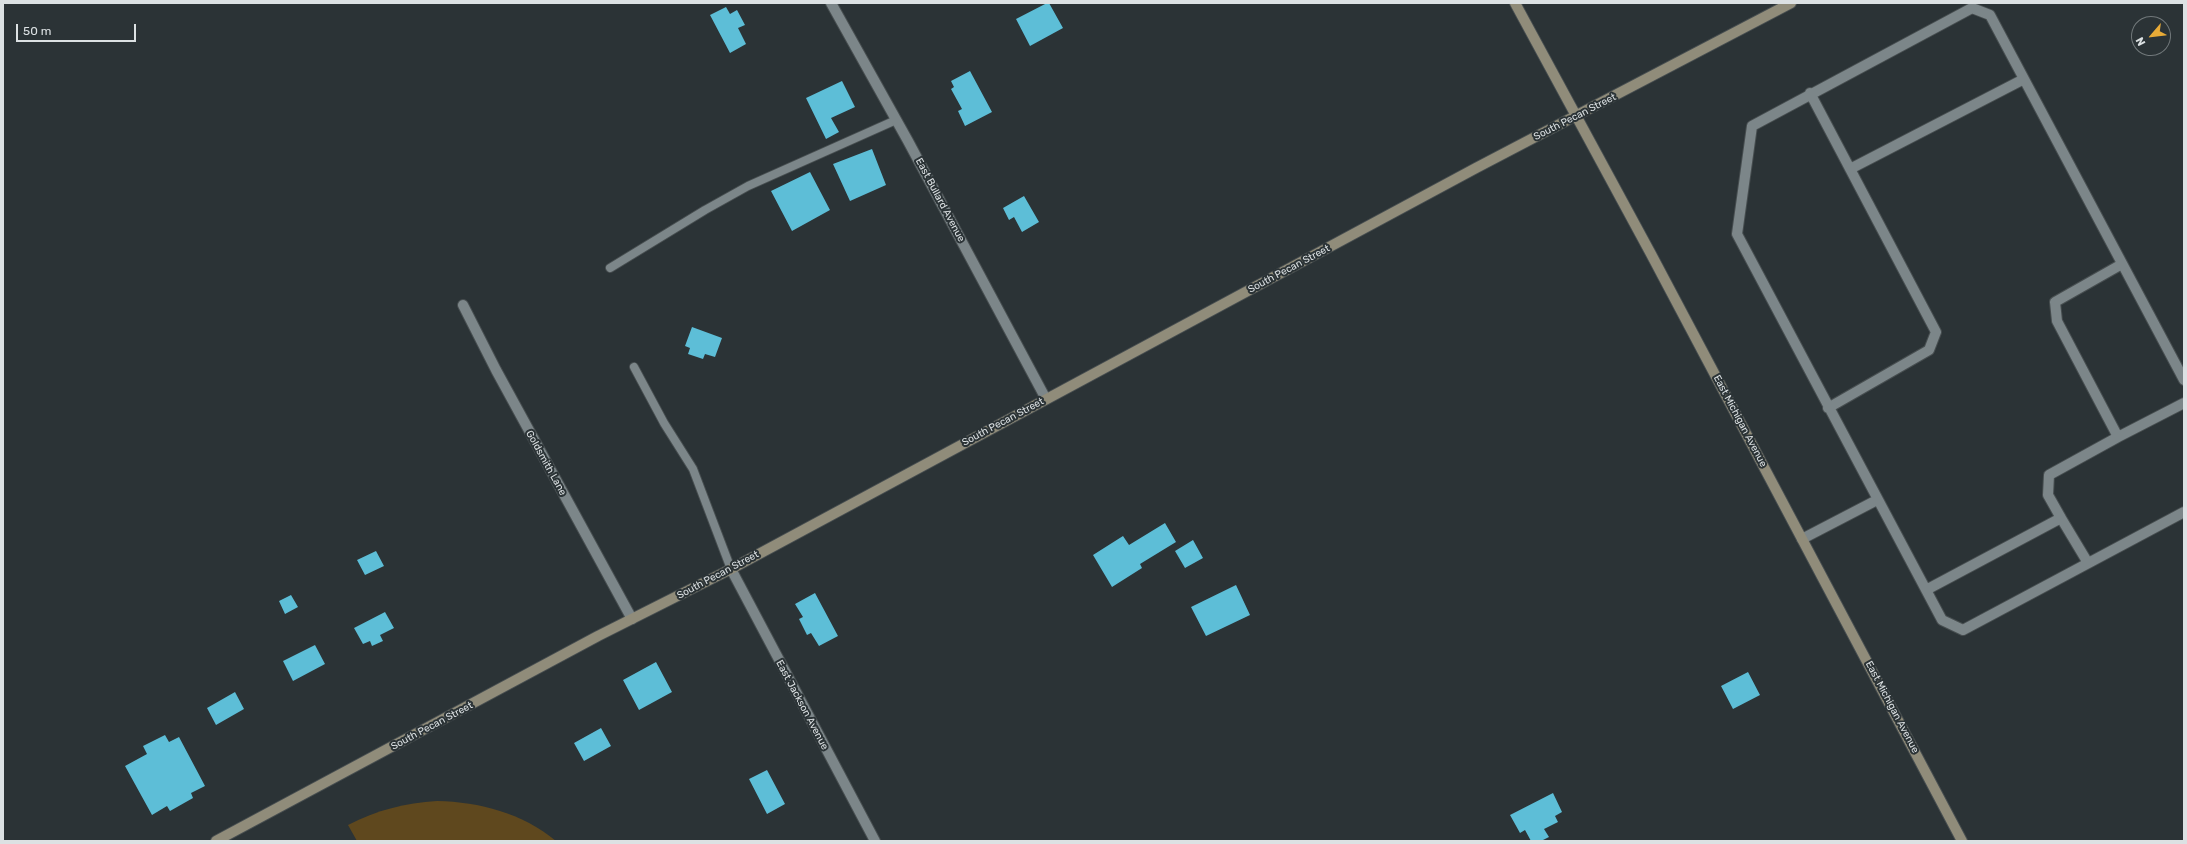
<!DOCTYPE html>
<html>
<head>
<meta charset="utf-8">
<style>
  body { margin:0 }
  #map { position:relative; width:2187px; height:844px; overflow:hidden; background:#2b3336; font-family:Rubik,sans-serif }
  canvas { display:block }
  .frame { position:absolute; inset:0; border:4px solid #dce1e3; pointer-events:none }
  .north { position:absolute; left:2131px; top:16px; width:40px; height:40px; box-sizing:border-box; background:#2b3336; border:1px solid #72797b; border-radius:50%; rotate:242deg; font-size:11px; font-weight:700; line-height:16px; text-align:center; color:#dce1e3 }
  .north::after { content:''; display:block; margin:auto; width:14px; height:18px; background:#e8ab37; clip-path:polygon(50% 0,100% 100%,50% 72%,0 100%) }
  .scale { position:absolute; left:16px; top:24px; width:120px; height:18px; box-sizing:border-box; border:2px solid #dce1e3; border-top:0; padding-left:5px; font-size:12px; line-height:14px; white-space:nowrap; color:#dce1e3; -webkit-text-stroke:3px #2b3336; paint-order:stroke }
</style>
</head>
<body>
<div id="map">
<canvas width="2187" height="844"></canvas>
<div class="frame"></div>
<div class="north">N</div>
<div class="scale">50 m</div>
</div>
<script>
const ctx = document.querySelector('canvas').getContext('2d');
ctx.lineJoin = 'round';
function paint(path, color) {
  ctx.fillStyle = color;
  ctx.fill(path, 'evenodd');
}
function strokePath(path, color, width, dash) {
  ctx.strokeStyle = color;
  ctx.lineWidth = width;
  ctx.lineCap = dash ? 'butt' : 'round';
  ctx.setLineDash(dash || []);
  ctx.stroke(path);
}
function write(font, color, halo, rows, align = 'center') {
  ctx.font = font + ' Rubik,sans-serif';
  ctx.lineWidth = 4;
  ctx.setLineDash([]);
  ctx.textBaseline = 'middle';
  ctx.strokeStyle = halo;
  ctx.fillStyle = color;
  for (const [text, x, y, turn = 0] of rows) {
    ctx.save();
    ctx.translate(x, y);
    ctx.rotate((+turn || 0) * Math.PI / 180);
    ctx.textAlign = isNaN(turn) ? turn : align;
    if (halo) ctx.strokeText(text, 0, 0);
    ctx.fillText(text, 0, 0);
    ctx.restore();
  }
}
paint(new Path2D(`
  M 437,801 C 480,802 522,813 556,841 L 357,841 L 348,825 C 377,810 405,803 437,801 Z`), '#5f481e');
paint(new Path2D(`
  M 1047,3 L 1049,3 L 1063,28 L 1030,46 L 1016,19 Z
  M 726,7 L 730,14 L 737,10 L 745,25 L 738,28 L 746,44 L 730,53 L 710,15 Z
  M 970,71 L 992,112 L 965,126 L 958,111 L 962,109 L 951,89 L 954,87 L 951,81 Z
  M 842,81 L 855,107 L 831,118 L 839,132 L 826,139 L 806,98 Z
  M 872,149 L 886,185 L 850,201 L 833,164 Z
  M 810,172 L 830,210 L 792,231 L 771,191 Z
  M 1024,196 L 1039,222 L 1022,232 L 1014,217 L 1009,220 L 1003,208 Z
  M 692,327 L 722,338 L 715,357 L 705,354 L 703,359 L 688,354 L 690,348 L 685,346 Z
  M 1165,523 L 1176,542 L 1140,564 L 1142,568 L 1112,587 L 1093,555 L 1123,536 L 1129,545 Z
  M 1193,540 L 1203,558 L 1185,568 L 1175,551 Z
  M 376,551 L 384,566 L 365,575 L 357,560 Z
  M 1236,585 L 1250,615 L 1206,636 L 1191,607 Z
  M 815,593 L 838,636 L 819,646 L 811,633 L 807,635 L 799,619 L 803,617 L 795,604 Z
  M 291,595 L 298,607 L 285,614 L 279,601 Z
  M 385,612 L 394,628 L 380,635 L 383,641 L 372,646 L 370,641 L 363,644 L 354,628 Z
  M 315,645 L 325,664 L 293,681 L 283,661 Z
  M 656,662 L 672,692 L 639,710 L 623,680 Z
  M 1748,672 L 1760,695 L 1733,709 L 1721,686 Z
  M 235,692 L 244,709 L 216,725 L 207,708 Z
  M 601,728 L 611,746 L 584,761 L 574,743 Z
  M 165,735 L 169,742 L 179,737 L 205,786 L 191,793 L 193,798 L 170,811 L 167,806 L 152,815 L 125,766 L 147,754 L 143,746 Z
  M 767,770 L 785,804 L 767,814 L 749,779 Z
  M 1553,793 L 1562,812 L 1555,816 L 1558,822 L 1544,829 L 1549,837 L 1541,841 L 1531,841 L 1525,830 L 1520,833 L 1510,815 Z`), '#5dbed7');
const lane = new Path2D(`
  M 610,268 L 705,210 L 748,186 L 896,120
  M 634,367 L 664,423 L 693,469 L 731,569`);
const street = new Path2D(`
  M 831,3 L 908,141 L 1046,399
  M 1810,93 L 1936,332 L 1929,350 L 1828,408
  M 1850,169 L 2024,79
  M 463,305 L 496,370 L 632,619
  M 2184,380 L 1990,15 L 1972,8 L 1752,126 L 1737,234 L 1942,620 L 1963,630 L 2184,512
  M 2118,437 L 2184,403
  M 2061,518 L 2048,495 L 2049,475 L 2118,437 L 2057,321 L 2055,302 L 2122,264
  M 1802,539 L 1877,500
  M 731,569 L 875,841
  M 1926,590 L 2061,518 L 2088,563`);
const secondary = new Path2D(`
  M 1515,3 L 1651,254 L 1962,841
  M 216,841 L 598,636 L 731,569 L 1476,168 L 1791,3`);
strokePath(lane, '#474e50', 10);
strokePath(street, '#474e50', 12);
strokePath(secondary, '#474e50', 12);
strokePath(lane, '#7c8689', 8);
strokePath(street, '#7c8689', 10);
strokePath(secondary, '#908c7a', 10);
write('10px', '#dce1e3', '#2b3336', [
  ["South Pecan Street",1575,117,-27],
  ["East Bullard Avenue",940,200,62],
  ["South Pecan Street",1289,269,-28],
  ["East Michigan Avenue",1740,421,62],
  ["South Pecan Street",1003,422,-28],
  ["Goldsmith Lane",546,463,61],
  ["South Pecan Street",718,575,-28],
  ["East Jackson Avenue",802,705,62],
  ["East Michigan Avenue",1892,707,62],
  ["South Pecan Street",432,726,-28]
]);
</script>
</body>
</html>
